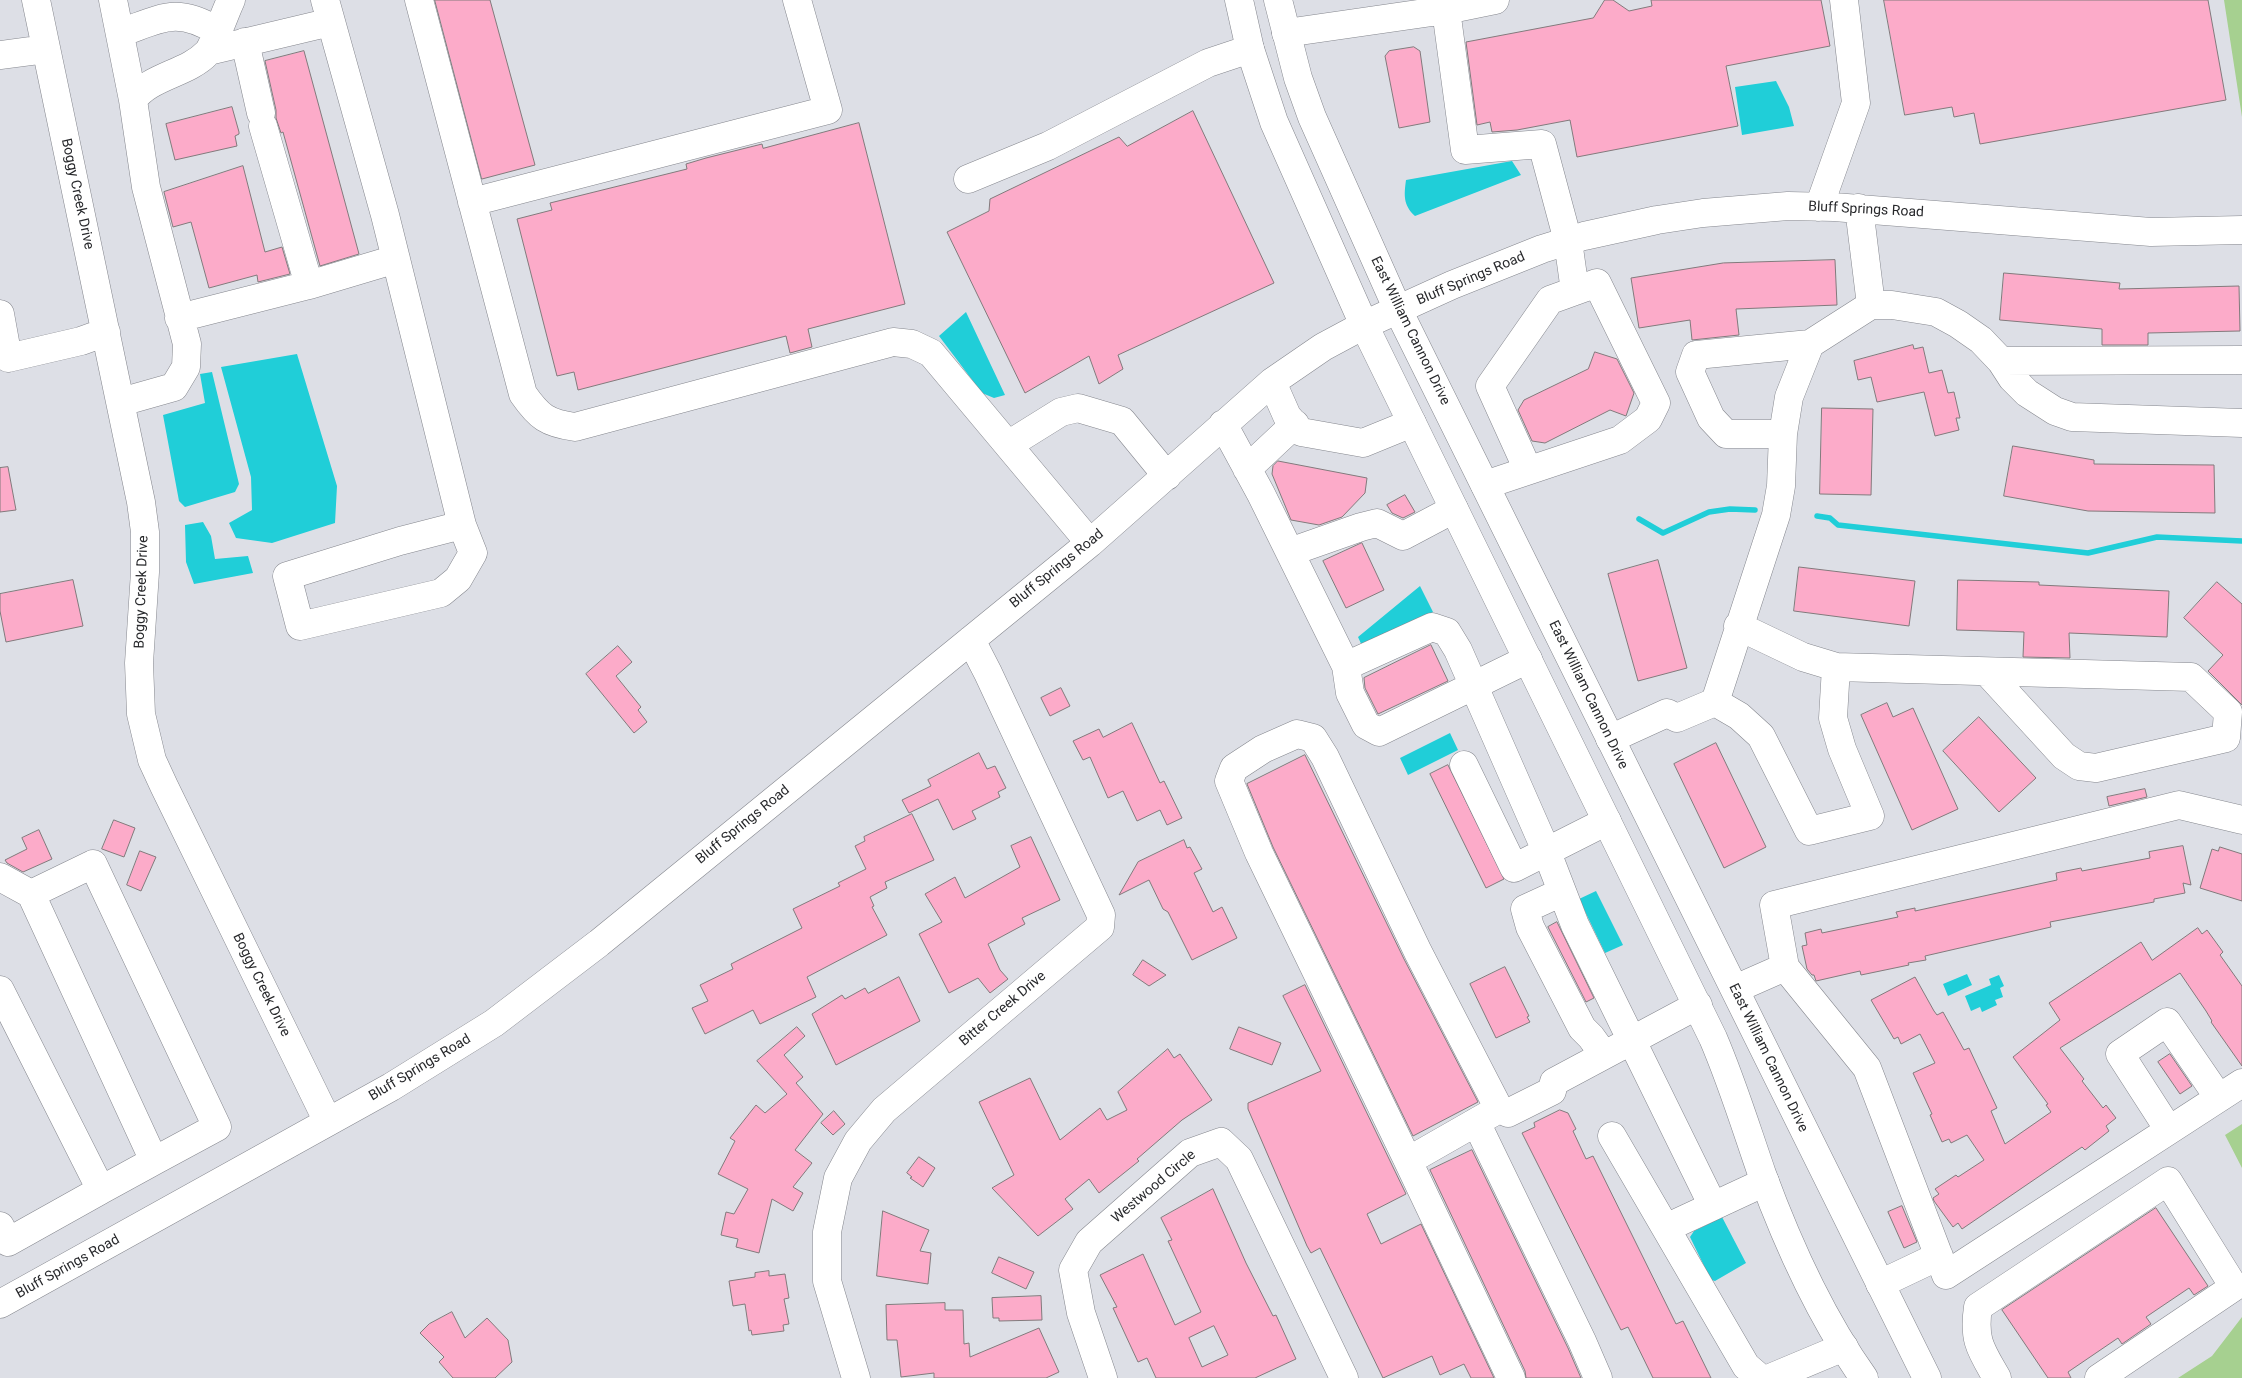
<!DOCTYPE html>
<html>
<head>
<meta charset="utf-8">
<style>
  body { margin:0 }
  canvas { display:block; background:#dddfe6 }
</style>
</head>
<body>
<canvas width="2242" height="1378"></canvas>
<script>
const ctx = document.querySelector('canvas').getContext('2d');
ctx.lineJoin = 'round';
function paint(path, color) {
  ctx.fillStyle = color;
  ctx.fill(path, 'evenodd');
}
function strokePath(path, color, width, dash) {
  ctx.strokeStyle = color;
  ctx.lineWidth = width;
  ctx.lineCap = dash ? 'butt' : 'round';
  ctx.setLineDash(dash || []);
  ctx.stroke(path);
}
function write(font, color, halo, rows, align = 'center') {
  ctx.font = font + ' Roboto,sans-serif';
  ctx.lineWidth = 4;
  ctx.setLineDash([]);
  ctx.textBaseline = 'middle';
  ctx.strokeStyle = halo;
  ctx.fillStyle = color;
  for (const [text, x, y, turn = 0] of rows) {
    ctx.save();
    ctx.translate(x, y);
    ctx.rotate((+turn || 0) * Math.PI / 180);
    ctx.textAlign = isNaN(turn) ? turn : align;
    if (halo) ctx.strokeText(text, 0, 0);
    ctx.fillText(text, 0, 0);
    ctx.restore();
  }
}
paint(new Path2D(`
  M 2224,0 L 2242,0 L 2242,117 Z
  M 2242,1124 L 2242,1168 L 2225,1135 Z
  M 2242,1317 L 2242,1378 L 2178,1378 L 2212,1356 Z`), '#a6d090');
paint(new Path2D(`
  M 1776,81 L 1789,107 L 1794,126 L 1742,135 L 1735,87 Z
  M 1512,161 L 1521,175 L 1415,216 C 1403,205 1404,195 1406,180 Z
  M 966,312 L 1005,395 L 994,398 L 982,393 L 939,336 Z
  M 297,354 L 337,486 L 335,523 L 272,543 L 236,538 L 229,523 L 252,510 L 251,477 L 221,367 Z
  M 212,372 L 239,484 L 235,492 L 185,507 L 179,501 L 163,415 L 205,403 L 200,374 Z
  M 203,522 L 211,536 L 215,559 L 248,556 L 253,573 L 194,584 L 186,562 L 185,525 Z
  M 1420,586 L 1433,612 L 1363,648 L 1358,637 Z
  M 1450,733 L 1458,750 L 1408,775 L 1400,758 Z
  M 1596,891 L 1623,945 L 1605,953 L 1579,899 Z
  M 1967,974 L 1972,985 L 1948,996 L 1943,984 Z
  M 1999,975 L 2004,986 L 2000,988 L 2003,997 L 1995,1000 L 1997,1005 L 1982,1012 L 1980,1007 L 1971,1011 L 1965,996 L 1991,985 L 1989,979 Z
  M 1722,1217 L 1746,1263 L 1715,1281 L 1711,1280 L 1690,1237 L 1694,1231 Z`), '#20ced8');
strokePath(new Path2D(`
  M 1817,516 L 1830,518 L 1838,525 L 2088,553 L 2157,537 L 2242,541
  M 1639,519 L 1663,533 L 1709,512 L 1730,509 L 1755,510`), '#20ced8', 5.5);
const building = new Path2D(`
  M 435,0 L 490,0 L 535,165 L 482,179 Z
  M 1605,0 L 1613,0 L 1629,11 L 1652,6 L 1651,0 L 1821,0 L 1830,46 L 1726,66 L 1738,126 L 1577,157 L 1570,120 L 1517,130 L 1492,132 L 1490,122 L 1477,125 L 1466,42 L 1593,18 Z
  M 1884,0 L 2208,0 L 2226,100 L 1980,144 L 1974,113 L 1954,117 L 1952,107 L 1905,115 Z
  M 1414,47 L 1420,51 L 1430,122 L 1399,128 L 1385,56 L 1389,51 Z
  M 304,51 L 359,254 L 320,266 L 283,132 L 281,133 L 276,118 L 276,110 L 265,61 Z
  M 232,107 L 239,132 L 239,134 L 235,136 L 237,146 L 175,160 L 166,124 Z
  M 1193,111 L 1274,283 L 1118,355 L 1123,369 L 1099,384 L 1089,356 L 1025,393 L 947,232 L 989,211 L 990,199 L 1119,137 L 1127,146 Z
  M 859,123 L 905,304 L 808,329 L 812,347 L 790,353 L 786,336 L 578,390 L 574,372 L 557,376 L 517,219 L 552,210 L 550,203 L 687,169 L 686,164 L 706,158 L 762,144 L 763,148 Z
  M 243,166 L 265,252 L 282,247 L 290,274 L 258,282 L 257,275 L 209,288 L 191,222 L 173,227 L 164,192 Z
  M 1835,260 L 1837,305 L 1736,309 L 1739,335 L 1692,340 L 1690,320 L 1639,328 L 1631,278 L 1723,263 Z
  M 2004,273 L 2120,283 L 2119,289 L 2239,286 L 2240,331 L 2148,333 L 2148,345 L 2102,345 L 2102,329 L 2000,320 Z
  M 1913,345 L 1914,349 L 1923,347 L 1929,373 L 1942,370 L 1948,393 L 1954,392 L 1960,418 L 1956,418 L 1959,430 L 1935,436 L 1924,392 L 1877,402 L 1871,377 L 1858,380 L 1854,361 Z
  M 1595,352 L 1617,359 L 1634,393 L 1626,416 L 1610,410 L 1545,443 L 1532,441 L 1518,410 L 1524,400 L 1588,369 Z
  M 1822,408 L 1873,409 L 1871,495 L 1820,494 Z
  M 2013,446 L 2094,460 L 2094,464 L 2214,465 L 2215,513 L 2088,511 L 2004,496 Z
  M 1278,461 L 1367,478 L 1365,493 L 1342,517 L 1319,525 L 1291,520 L 1272,474 L 1273,466 Z
  M 8,467 L 16,510 L 0,512 L 0,468 Z
  M 1405,495 L 1415,512 L 1403,518 L 1392,513 L 1387,505 Z
  M 1362,543 L 1384,590 L 1346,608 L 1323,561 Z
  M 1658,560 L 1687,668 L 1638,681 L 1608,574 Z
  M 1799,567 L 1915,581 L 1909,626 L 1794,611 Z
  M 73,580 L 83,626 L 6,642 L 0,611 L 0,594 Z
  M 1958,580 L 2039,582 L 2039,585 L 2169,591 L 2167,637 L 2069,633 L 2070,658 L 2023,657 L 2024,632 L 1957,630 Z
  M 2217,582 L 2242,604 L 2242,705 L 2208,671 L 2223,655 L 2184,618 Z
  M 1431,645 L 1448,681 L 1378,714 L 1365,688 L 1364,678 Z
  M 618,646 L 632,662 L 616,676 L 641,707 L 638,710 L 647,722 L 634,733 L 586,674 Z
  M 1061,688 L 1070,706 L 1050,716 L 1041,698 Z
  M 1887,703 L 1893,717 L 1913,708 L 1958,809 L 1912,830 L 1861,715 Z
  M 1979,717 L 2036,778 L 1999,812 L 1943,751 Z
  M 1132,723 L 1160,783 L 1164,781 L 1182,818 L 1167,825 L 1160,810 L 1137,821 L 1123,791 L 1108,798 L 1090,757 L 1083,760 L 1073,741 L 1099,729 L 1103,737 Z
  M 1716,743 L 1766,847 L 1724,868 L 1674,764 Z
  M 979,753 L 987,769 L 995,766 L 1006,788 L 998,792 L 1000,797 L 972,811 L 976,819 L 953,830 L 938,799 L 909,813 L 902,800 L 931,786 L 928,780 Z
  M 1305,755 L 1404,959 L 1478,1102 L 1413,1136 L 1273,847 L 1247,784 Z
  M 1448,765 L 1504,879 L 1486,888 L 1430,774 Z
  M 2145,789 L 2147,797 L 2109,806 L 2107,797 Z
  M 912,814 L 934,860 L 885,882 L 887,888 L 870,897 L 874,906 L 872,907 L 887,935 L 807,977 L 816,997 L 760,1024 L 753,1010 L 705,1034 L 692,1008 L 708,1001 L 700,985 L 733,969 L 731,964 L 802,928 L 793,909 L 840,886 L 838,883 L 866,869 L 855,846 L 865,841 L 864,837 Z
  M 114,820 L 135,828 L 124,857 L 102,849 Z
  M 39,830 L 52,859 L 23,872 L 7,863 L 5,860 L 27,849 L 22,838 Z
  M 1031,837 L 1060,900 L 1022,918 L 1025,924 L 988,944 L 1000,970 L 1008,979 L 990,993 L 978,978 L 949,993 L 919,934 L 942,922 L 925,894 L 955,877 L 965,898 L 1020,867 L 1011,846 Z
  M 1184,840 L 1187,848 L 1190,847 L 1202,869 L 1194,873 L 1213,912 L 1222,907 L 1237,938 L 1192,960 L 1168,912 L 1163,909 L 1149,880 L 1119,895 L 1138,862 Z
  M 2183,846 L 2191,885 L 2183,883 L 2185,893 L 2154,899 L 2154,902 L 2050,922 L 2051,927 L 1925,956 L 1926,960 L 1908,963 L 1909,965 L 1861,975 L 1860,971 L 1816,981 L 1814,975 L 1812,975 L 1807,969 L 1802,946 L 1807,945 L 1805,933 L 1821,929 L 1822,933 L 1898,917 L 1896,912 L 1915,908 L 1915,911 L 2057,880 L 2056,873 L 2081,868 L 2082,871 L 2150,858 L 2149,852 Z
  M 2220,847 L 2242,854 L 2242,901 L 2200,888 L 2212,849 L 2218,851 Z
  M 140,851 L 156,857 L 141,891 L 127,885 Z
  M 1557,922 L 1594,998 L 1586,1002 L 1548,927 Z
  M 2198,928 L 2202,934 L 2207,930 L 2223,952 L 2220,955 L 2242,986 L 2242,1066 L 2211,1022 L 2212,1021 L 2206,1011 L 2180,973 L 2060,1048 L 2084,1079 L 2082,1081 L 2103,1108 L 2106,1105 L 2116,1118 L 2106,1126 L 2109,1131 L 2085,1150 L 2082,1147 L 1962,1229 L 1958,1223 L 1953,1227 L 1934,1201 L 1933,1198 L 1939,1194 L 1935,1189 L 1956,1175 L 1958,1177 L 1984,1160 L 1967,1135 L 1951,1143 L 1949,1139 L 1942,1142 L 1930,1115 L 1932,1114 L 1913,1073 L 1935,1063 L 1920,1034 L 1901,1044 L 1898,1037 L 1894,1039 L 1871,1000 L 1915,977 L 1934,1011 L 1937,1015 L 1943,1012 L 1964,1050 L 1969,1048 L 1997,1108 L 1991,1111 L 2005,1144 L 2051,1112 L 2046,1105 L 2048,1104 L 2013,1057 L 2060,1020 L 2049,1003 L 2141,942 L 2152,960 Z
  M 1143,960 L 1166,975 L 1149,986 L 1133,975 Z
  M 1505,967 L 1529,1016 L 1527,1017 L 1530,1022 L 1496,1038 L 1470,984 Z
  M 899,977 L 920,1021 L 836,1065 L 812,1014 L 842,995 L 845,999 L 865,988 L 868,993 Z
  M 1305,985 L 1406,1194 L 1367,1214 L 1381,1244 L 1421,1224 L 1494,1378 L 1471,1378 L 1464,1364 L 1440,1375 L 1432,1356 L 1383,1378 L 1320,1248 L 1311,1253 L 1307,1246 L 1248,1109 L 1248,1103 L 1321,1071 L 1283,996 Z
  M 797,1027 L 805,1036 L 784,1055 L 803,1077 L 796,1083 L 823,1114 L 795,1150 L 812,1163 L 793,1187 L 803,1193 L 793,1211 L 772,1199 L 759,1253 L 736,1247 L 738,1239 L 721,1235 L 726,1212 L 734,1214 L 748,1189 L 718,1174 L 735,1141 L 730,1138 L 756,1105 L 765,1113 L 787,1094 L 757,1061 Z
  M 1239,1027 L 1281,1043 L 1272,1065 L 1230,1049 Z
  M 1168,1049 L 1174,1058 L 1180,1054 L 1212,1100 L 1182,1120 L 1137,1159 L 1139,1161 L 1099,1193 L 1089,1179 L 1065,1199 L 1073,1209 L 1038,1236 L 992,1188 L 1014,1175 L 979,1102 L 1030,1078 L 1060,1140 L 1100,1108 L 1107,1120 L 1127,1110 L 1118,1092 Z
  M 2170,1054 L 2192,1086 L 2180,1094 L 2158,1062 Z
  M 1560,1110 L 1568,1113 L 1576,1129 L 1573,1131 L 1586,1159 L 1593,1156 L 1676,1324 L 1683,1321 L 1711,1378 L 1653,1378 L 1628,1327 L 1621,1330 L 1522,1133 L 1535,1127 L 1534,1123 Z
  M 834,1111 L 845,1124 L 833,1135 L 821,1123 Z
  M 1472,1150 L 1568,1348 L 1581,1378 L 1526,1378 L 1525,1371 L 1430,1170 Z
  M 919,1157 L 935,1168 L 923,1187 L 910,1178 L 912,1177 L 907,1173 Z
  M 1213,1189 L 1246,1263 L 1273,1316 L 1276,1315 L 1296,1359 L 1255,1378 L 1156,1378 L 1147,1358 L 1138,1362 L 1113,1308 L 1117,1307 L 1100,1275 L 1143,1254 L 1175,1325 L 1201,1312 L 1168,1241 L 1172,1240 L 1161,1218 ZM 1214,1326 L 1228,1355 L 1202,1367 L 1189,1338 Z
  M 1902,1206 L 1917,1242 L 1904,1248 L 1888,1212 Z
  M 2156,1208 L 2208,1286 L 2194,1295 L 2189,1288 L 2146,1317 L 2151,1324 L 2122,1344 L 2118,1338 L 2068,1372 L 2071,1378 L 2048,1378 L 2002,1310 Z
  M 883,1211 L 929,1230 L 920,1251 L 931,1253 L 928,1284 L 877,1276 Z
  M 999,1257 L 1034,1272 L 1026,1289 L 992,1273 Z
  M 769,1271 L 769,1276 L 785,1274 L 789,1298 L 784,1299 L 789,1324 L 783,1325 L 784,1331 L 752,1335 L 751,1330 L 749,1331 L 745,1304 L 733,1306 L 729,1281 L 755,1277 L 755,1273 Z
  M 1041,1296 L 1042,1320 L 999,1321 L 999,1318 L 993,1318 L 992,1298 Z
  M 945,1303 L 945,1310 L 963,1310 L 964,1344 L 969,1343 L 970,1357 L 1039,1328 L 1059,1372 L 1046,1378 L 934,1378 L 934,1373 L 901,1377 L 897,1340 L 887,1340 L 886,1305 Z
  M 452,1312 L 465,1338 L 487,1318 L 508,1340 L 512,1362 L 495,1378 L 453,1378 L 439,1362 L 444,1357 L 420,1333 L 429,1324 Z`);
paint(building, '#fcabc9');
strokePath(building, '#827a7c', 1);
const minor = new Path2D(`
  M 36,0 L 141,502 L 145,532 L 145,572 L 139,663 L 141,714 L 152,760 L 164,786 L 328,1122
  M 113,0 L 133,100
  M 325,0 L 385,215 L 462,525 L 473,553 L 458,579 L 441,593 L 300,626 L 287,576 L 400,541 L 462,525
  M 419,0 L 523,394 C 539,417 547,423 575,427 L 893,342 L 912,344 L 931,353 L 1090,543
  M 1446,10 L 1465,150 L 1542,144 L 1568,241 L 1575,291
  M 120,33 C 161,19 176,6 217,31
  M 1286,33 L 1446,10 L 1495,0
  M 245,42 L 261,113
  M 209,51 L 331,22
  M 0,55 L 46,49
  M 263,126 L 309,285
  M 968,179 L 1048,146 L 1208,63 L 1250,49
  M 472,202 L 828,110 L 797,0
  M 1819,207 L 1856,103 L 1844,0
  M 1859,208 L 1871,305
  M 0,314 L 8,358 L 81,341 L 106,332
  M 179,318 L 309,285 L 396,259
  M 2001,361 L 2242,360
  M 1272,382 L 1287,416 L 1301,432 L 1363,443 L 1412,423
  M 121,402 L 174,387 L 186,367 L 187,344 L 146,187 L 133,100 C 149,76 187,74 207,53 C 213,47 226,10 231,0
  M 1223,424 L 1261,494 L 1346,666 L 1350,693 L 1366,725 L 1379,732 L 1528,659
  M 1783,434 L 1726,434 L 1711,418 L 1690,372 L 1696,355 L 1810,344
  M 1008,445 L 1061,412 L 1078,408 L 1122,421 L 1167,476
  M 1247,469 L 1295,424
  M 1485,485 L 1620,440 L 1648,419 L 1656,403 L 1597,283 L 1550,300 L 1490,386 L 1528,470
  M 1290,552 L 1361,527 L 1377,523 L 1403,536 L 1454,509
  M 1738,626 L 1803,657 L 1836,667 L 2191,677 L 2228,712 L 2226,738 L 2096,768 L 2079,766 L 2064,756 L 1987,672
  M 1346,666 L 1432,627 L 1447,632 L 1458,650 L 1548,855 L 1575,925 L 1713,1206
  M 1715,702 L 1776,515 L 1781,486 L 1783,434 L 1789,397 L 1810,344 L 1871,305 L 1892,305 L 1936,312 L 1958,324 L 1981,340 L 2001,361 L 2012,378 L 2027,393 L 2055,411 L 2072,417 L 2242,423
  M 1610,739 L 1667,713 L 1677,718 L 1715,702 L 1739,716 L 1761,736 L 1809,831 L 1870,816 L 1842,749 L 1833,718 L 1836,667
  M 1464,765 L 1514,868 L 1607,821
  M 0,877 L 31,894 L 154,1161 L 217,1127 L 93,864 L 31,894
  M 1562,892 L 1525,909 L 1530,927 L 1582,1028 L 1591,1037 L 1604,1055
  M 1785,967 L 1774,905 L 2179,805 L 2242,820
  M 1735,989 L 1785,967 L 1867,1068 L 1946,1275 L 2242,1083
  M 0,990 L 101,1190 L 8,1242 L 0,1226
  M 1499,1109 L 1418,952 L 1325,757 L 1313,738 L 1297,734 L 1263,749 L 1234,768 L 1229,781 L 1259,853 L 1408,1161 L 1499,1109 L 1508,1113 L 1552,1091 L 1554,1082 L 1698,1005
  M 1476,1122 L 1582,1341 L 1598,1378
  M 2169,1130 L 2120,1054 L 2167,1022 L 2219,1098
  M 1612,1136 L 1746,1366 L 1760,1378
  M 1408,1161 L 1511,1378
  M 101,1190 L 154,1161
  M 1666,1228 L 1765,1182
  M 1880,1284 L 1939,1256
  M 0,1304 L 391,1087 L 494,1023 L 599,943 L 1090,543 L 1272,382 L 1323,347 L 1364,325 L 1452,285 L 1542,249 L 1584,236 L 1657,220 L 1703,213 L 1788,206 L 1834,207 L 2151,232 L 2242,230
  M 856,1378 L 827,1281 L 827,1232 L 838,1178 L 858,1141 L 884,1110 L 1100,927 L 1101,915 L 988,673 L 971,640
  M 1103,1378 L 1081,1313 L 1073,1270 L 1089,1242 L 1190,1153 L 1221,1142 L 1239,1159 L 1344,1378
  M 1770,1378 L 1844,1347
  M 1997,1378 C 1981,1350 1973,1341 1978,1307 L 2168,1181 L 2234,1287 L 2099,1378`);
const major = new Path2D(`
  M 1239,0 L 1250,49 L 1274,122 L 1364,325 L 1713,1038 C 1732,1082 1746,1128 1762,1174 C 1787,1242 1822,1319 1864,1378
  M 1278,0 L 1298,78 L 1312,117 L 1398,310 L 1927,1378`);
strokePath(minor, '#85878e', 29);
strokePath(major, '#85878e', 29);
strokePath(minor, '#fff', 28);
strokePath(major, '#fff', 28);
write('14px', '#28292c', '#fff', [
  ["Boggy Creek Drive",77,194,78],
  ["Bluff Springs Road",1866,210,3],
  ["Bluff Springs Road",1471,279,-23],
  ["East William Cannon Drive",1410,331,64],
  ["Bluff Springs Road",1057,569,-39],
  ["Boggy Creek Drive",142,592,-88],
  ["East William Cannon Drive",1588,695,64],
  ["Bluff Springs Road",743,825,-39],
  ["Boggy Creek Drive",261,985,64],
  ["Bitter Creek Drive",1003,1009,-40],
  ["East William Cannon Drive",1768,1058,64],
  ["Bluff Springs Road",420,1068,-31],
  ["Westwood Circle",1154,1187,-40],
  ["Bluff Springs Road",68,1267,-29]
]);
</script>
</body>
</html>
